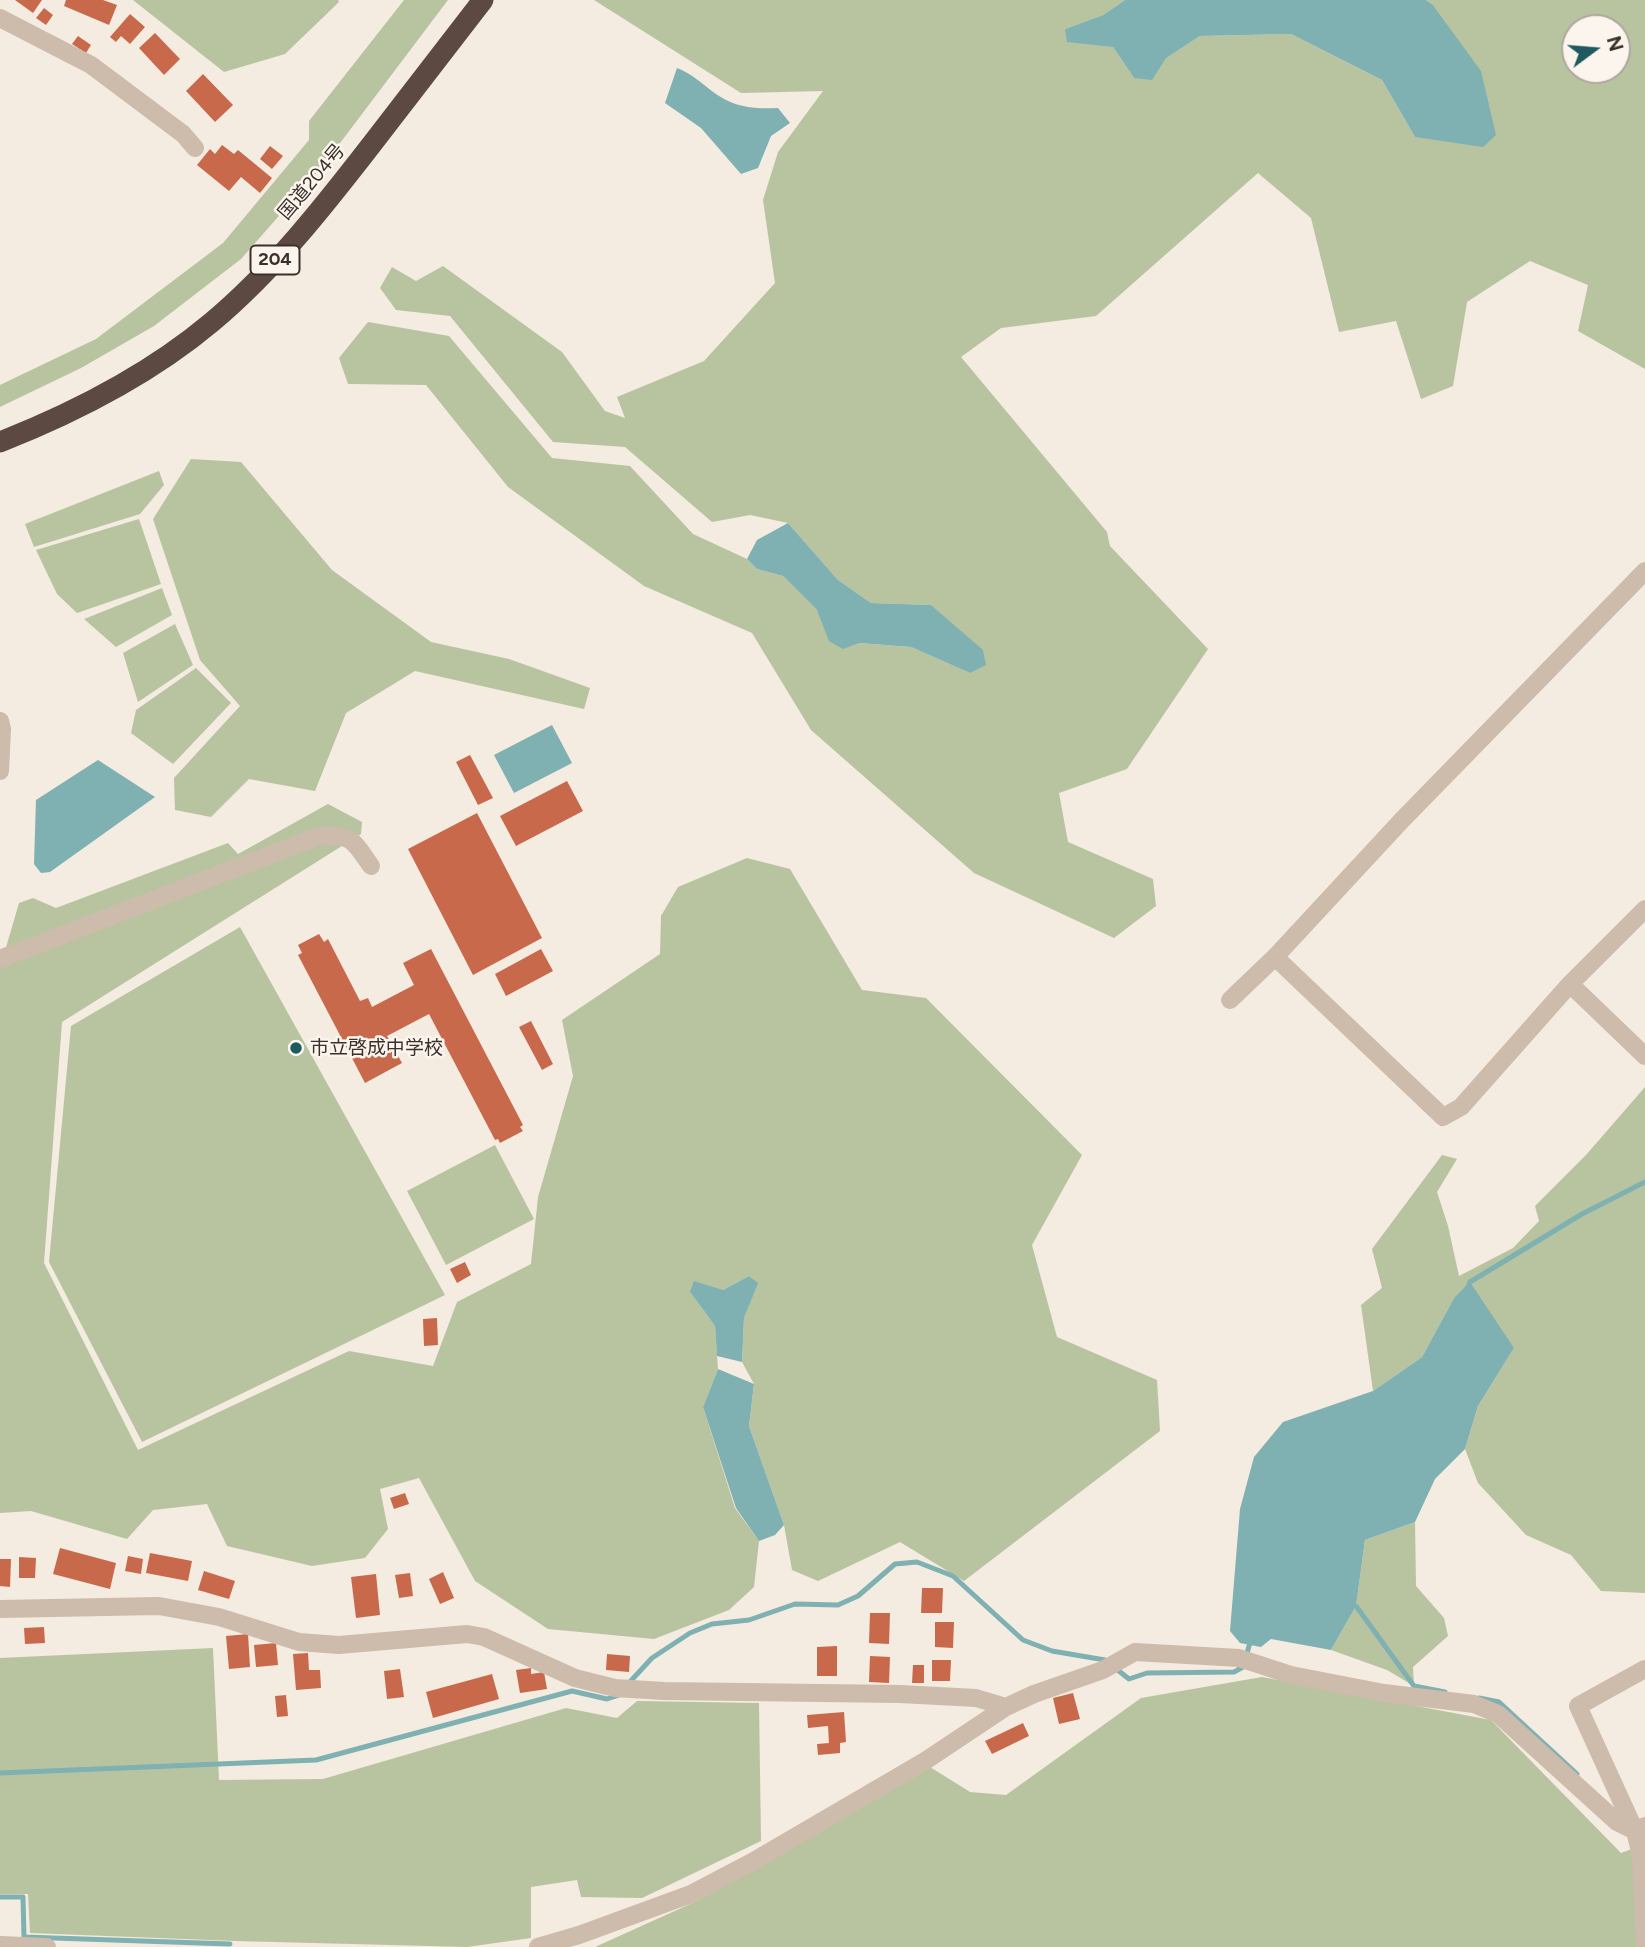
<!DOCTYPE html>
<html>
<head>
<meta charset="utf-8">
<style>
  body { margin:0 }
  #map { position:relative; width:1645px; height:1947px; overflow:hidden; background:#f4ebe1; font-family:Figtree,sans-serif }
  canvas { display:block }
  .north { position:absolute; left:1561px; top:14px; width:70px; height:70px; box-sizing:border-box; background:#fbf5ee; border:2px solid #aea6a0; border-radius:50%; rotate:74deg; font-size:19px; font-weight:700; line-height:28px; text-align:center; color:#3b302b }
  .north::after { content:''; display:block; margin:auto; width:24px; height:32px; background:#1f5a5e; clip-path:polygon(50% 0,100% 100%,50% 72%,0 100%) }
</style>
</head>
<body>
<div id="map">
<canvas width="1645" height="1947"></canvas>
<div class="north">N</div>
</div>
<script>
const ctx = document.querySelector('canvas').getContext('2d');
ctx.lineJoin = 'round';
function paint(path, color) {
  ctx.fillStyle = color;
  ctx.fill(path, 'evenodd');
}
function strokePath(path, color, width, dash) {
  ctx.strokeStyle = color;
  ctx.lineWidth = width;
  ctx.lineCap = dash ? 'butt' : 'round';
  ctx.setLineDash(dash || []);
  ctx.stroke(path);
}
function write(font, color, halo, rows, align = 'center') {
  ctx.font = font + ' Figtree,"Noto Sans JP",sans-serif';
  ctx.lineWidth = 5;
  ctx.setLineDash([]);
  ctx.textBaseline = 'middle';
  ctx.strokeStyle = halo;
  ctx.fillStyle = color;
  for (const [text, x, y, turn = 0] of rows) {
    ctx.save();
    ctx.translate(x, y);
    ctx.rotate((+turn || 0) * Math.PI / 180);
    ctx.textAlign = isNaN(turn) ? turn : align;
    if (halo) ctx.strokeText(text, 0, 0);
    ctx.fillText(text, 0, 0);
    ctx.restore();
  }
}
paint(new Path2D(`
  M 133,0 L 338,0 L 339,2 L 285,54 L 224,72 Z
  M 404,0 L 448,0 L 322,167 L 241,259 L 154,326 L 81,368 L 0,407 L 0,385 L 96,339 L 223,243 L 309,140 L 309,121 Z
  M 594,0 L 1125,0 L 1103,15 L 1065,29 L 1113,47 L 1134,78 L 1200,36 L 1291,34 L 1382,80 L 1415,137 L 1432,4 L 1426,0 L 1645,0 L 1645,369 L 1578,331 L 1588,285 L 1530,261 L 1467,302 L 1453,386 L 1421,399 L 1396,321 L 1339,332 L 1311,218 L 1258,173 L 1096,316 L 1001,328 L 961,357 L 1107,532 L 1110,546 L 1208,649 L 1127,769 L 1059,793 L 1068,842 L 1153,879 L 1156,906 L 1114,938 L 974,873 L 811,730 L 752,633 L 644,586 L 508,487 L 426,385 L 348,384 L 339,358 L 368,322 L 449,336 L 552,458 L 630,466 L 693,534 L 747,559 L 757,569 L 783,576 L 817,610 L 859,643 L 911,647 L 970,673 L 931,605 L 871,603 L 838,580 L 788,523 L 750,515 L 712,522 L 625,447 L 553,442 L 450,316 L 396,310 L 380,288 L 392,267 L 416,281 L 443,266 L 562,352 L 605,411 L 625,418 L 617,397 L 704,361 L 775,283 L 763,200 L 778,152 L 823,91 L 741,93 ZM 1575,28 L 1617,28 L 1617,70 L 1575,70 Z
  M 191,459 L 241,462 L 332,570 L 431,642 L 509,659 L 590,688 L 584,709 L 415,671 L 346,713 L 315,791 L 249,779 L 211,817 L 175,810 L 174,778 L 240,706 L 200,660 L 153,519 Z
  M 159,471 L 164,485 L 140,514 L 34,547 L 25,524 Z
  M 139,519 L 161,584 L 77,613 L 57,594 L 36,550 Z
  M 162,588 L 172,615 L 116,647 L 84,619 Z
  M 175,624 L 193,665 L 138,702 L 123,653 Z
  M 196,668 L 231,703 L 173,764 L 131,733 L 136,710 Z
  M 328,804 L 362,822 L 361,834 L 62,1022 L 44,1263 L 138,1450 L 349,1351 L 433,1366 L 457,1302 L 531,1264 L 538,1197 L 573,1076 L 562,1020 L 660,954 L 661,916 L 678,887 L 747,858 L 790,869 L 862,990 L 926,998 L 1082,1155 L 1032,1245 L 1057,1337 L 1157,1380 L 1160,1431 L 964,1581 L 900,1542 L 818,1581 L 792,1570 L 784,1525 L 749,1426 L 754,1384 L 742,1362 L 744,1318 L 757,1283 L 749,1276 L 723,1290 L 690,1292 L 715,1326 L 718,1369 L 703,1407 L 735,1508 L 759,1541 L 754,1587 L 729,1610 L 654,1639 L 548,1629 L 475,1581 L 419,1478 L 380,1489 L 388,1529 L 365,1558 L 312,1566 L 227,1546 L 207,1504 L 153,1510 L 127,1539 L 31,1511 L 0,1513 L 0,968 L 19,903 L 33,898 L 56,908 L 228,843 L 238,854 Z
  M 240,927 L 445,1295 L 142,1442 L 49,1262 L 71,1026 Z
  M 1645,1087 L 1645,1593 L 1601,1591 L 1571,1555 L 1526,1535 L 1478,1483 L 1465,1449 L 1478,1406 L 1514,1348 L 1454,1298 L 1422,1357 L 1373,1391 L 1361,1305 L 1382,1288 L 1372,1249 L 1442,1155 L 1457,1159 L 1437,1192 L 1448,1226 L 1459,1276 L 1513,1248 L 1539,1221 L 1535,1206 L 1586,1155 Z
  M 495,1145 L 534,1219 L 446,1265 L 407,1191 Z
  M 1415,1522 L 1416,1586 L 1444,1618 L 1448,1636 L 1413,1667 L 1414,1686 L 1387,1670 L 1331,1650 L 1356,1606 L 1365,1540 Z
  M 213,1648 L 219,1780 L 323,1779 L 566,1708 L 617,1718 L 637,1701 L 759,1703 L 761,1841 L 642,1898 L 581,1897 L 577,1880 L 531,1887 L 531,1938 L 467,1947 L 235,1941 L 30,1933 L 28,1894 L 0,1894 L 0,1658 Z
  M 1262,1677 L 1491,1720 L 1621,1853 L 1645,1844 L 1645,1947 L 595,1947 L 699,1900 L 930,1767 L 970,1792 L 1006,1795 L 1141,1698 Z`), '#b8c4a0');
paint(new Path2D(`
  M 1125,0 L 1426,0 L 1432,4 L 1481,71 L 1496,135 L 1483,147 L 1415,137 L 1382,80 L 1291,34 L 1200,36 L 1166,58 L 1152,80 L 1134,78 L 1113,47 L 1067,42 L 1065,29 L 1103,15 Z
  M 677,68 C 693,74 704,86 719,96 C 737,108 757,109 778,108 L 790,123 L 771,136 L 758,168 L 741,174 L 701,128 L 665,103 Z
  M 788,523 L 838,580 L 871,603 L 931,605 L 983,650 L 986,665 L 970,673 L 911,647 L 859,643 L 843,649 L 829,641 L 817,610 L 783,576 L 757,569 L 747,559 L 757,540 Z
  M 552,725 L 572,763 L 514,793 L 494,755 Z
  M 98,760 L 155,797 L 50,872 L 41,873 L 34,864 L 36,800 Z
  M 749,1276 L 758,1283 L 744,1318 L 742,1362 L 717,1356 L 715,1326 L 690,1292 L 694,1281 L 723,1290 Z
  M 1470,1282 L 1514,1348 L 1478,1406 L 1465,1449 L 1435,1479 L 1415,1522 L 1365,1540 L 1356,1606 L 1331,1650 L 1271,1639 L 1261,1647 L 1240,1643 L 1230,1631 L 1240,1509 L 1254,1457 L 1283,1422 L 1373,1391 L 1422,1357 L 1454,1298 Z
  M 718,1369 L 754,1384 L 749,1426 L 784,1525 L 775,1535 L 759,1541 L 736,1508 L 703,1407 Z`), '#7fb0b2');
strokePath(new Path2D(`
  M 1468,1287 L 1470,1282 L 1582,1214 L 1645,1182
  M 1350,1606 L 1356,1606 L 1414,1686 L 1445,1692
  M 627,1685 L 652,1658 L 690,1633 L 712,1624 L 749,1620 L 795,1604 L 838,1605 L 858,1596 L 895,1564 L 917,1562 L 953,1576 L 1023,1640 L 1052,1651 L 1105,1660 L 1129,1679 L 1147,1673 L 1234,1672 L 1243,1667 L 1251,1639
  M 1479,1698 L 1499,1702 L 1577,1774
  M 0,1773 L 316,1760 L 572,1691 L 607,1699 L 619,1695
  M 0,1897 L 23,1897 L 24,1937 L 230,1944`), '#7fb0b2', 5);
paint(new Path2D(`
  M 15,0 L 42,0 L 33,13 Z
  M 66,0 L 103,0 L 117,5 L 109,25 L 64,6 Z
  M 44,8 L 53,15 L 46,25 L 36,18 Z
  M 130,14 L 145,27 L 130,44 L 121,36 L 116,42 L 110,37 Z
  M 155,33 L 180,59 L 164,75 L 139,48 Z
  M 78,36 L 91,45 L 86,53 L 72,44 Z
  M 203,74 L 233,105 L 215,122 L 186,91 Z
  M 222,145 L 234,154 L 238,150 L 272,178 L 260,193 L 241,177 L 229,191 L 197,165 L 210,149 L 215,154 Z
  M 270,146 L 283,156 L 272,169 L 260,159 Z
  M 470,755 L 493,798 L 478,805 L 456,762 Z
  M 567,781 L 583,811 L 516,846 L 500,816 Z
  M 477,813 L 542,938 L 473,975 L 408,849 Z
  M 319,934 L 324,942 L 328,939 L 360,1001 L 368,998 L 372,1007 L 414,985 L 403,963 L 431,949 L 523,1125 L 520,1127 L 523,1131 L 500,1143 L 498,1139 L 495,1140 L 429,1014 L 387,1036 L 402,1063 L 365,1083 L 298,955 L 302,953 L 298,945 Z
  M 541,949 L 553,971 L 506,996 L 495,974 Z
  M 531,1021 L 553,1064 L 542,1070 L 519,1027 Z
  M 465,1262 L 471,1275 L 457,1283 L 450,1269 Z
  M 437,1318 L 438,1345 L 424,1346 L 423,1319 Z
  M 405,1493 L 409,1504 L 394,1509 L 390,1498 Z
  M 60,1548 L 116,1563 L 110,1589 L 53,1574 Z
  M 150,1553 L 192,1561 L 188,1581 L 146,1573 Z
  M 128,1556 L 143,1559 L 141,1574 L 125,1571 Z
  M 19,1557 L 36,1558 L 35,1578 L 19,1578 Z
  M 0,1559 L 11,1559 L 10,1587 L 0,1586 Z
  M 204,1571 L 235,1581 L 229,1599 L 198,1590 Z
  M 443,1572 L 454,1598 L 440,1604 L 429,1579 Z
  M 410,1573 L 413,1596 L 399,1598 L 395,1575 Z
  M 376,1574 L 380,1615 L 356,1618 L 351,1577 Z
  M 922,1588 L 943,1588 L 942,1613 L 921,1613 Z
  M 870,1613 L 890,1613 L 889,1644 L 869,1643 Z
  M 935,1622 L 954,1622 L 953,1648 L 935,1647 Z
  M 44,1627 L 45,1643 L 25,1644 L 24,1628 Z
  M 248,1634 L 250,1667 L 229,1669 L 226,1636 Z
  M 276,1643 L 278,1665 L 256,1667 L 254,1645 Z
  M 837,1646 L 837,1676 L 817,1676 L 817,1647 Z
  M 308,1653 L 309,1670 L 320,1670 L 321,1688 L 296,1690 L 293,1654 Z
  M 607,1654 L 630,1656 L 629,1672 L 606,1670 Z
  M 870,1656 L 890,1657 L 889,1683 L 869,1682 Z
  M 932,1660 L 951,1660 L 950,1681 L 932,1681 Z
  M 913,1665 L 924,1665 L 924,1683 L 912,1683 Z
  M 531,1668 L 531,1674 L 544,1672 L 547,1689 L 520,1693 L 516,1670 Z
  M 400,1669 L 404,1697 L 387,1699 L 384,1671 Z
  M 492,1674 L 499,1699 L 433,1718 L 426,1692 Z
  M 1073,1693 L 1080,1719 L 1059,1724 L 1053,1698 Z
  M 286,1695 L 288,1716 L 277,1717 L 275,1696 Z
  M 844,1712 L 846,1742 L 840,1743 L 840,1753 L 818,1755 L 817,1744 L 829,1743 L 828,1726 L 808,1728 L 807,1715 Z
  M 1023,1723 L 1029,1736 L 992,1754 L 985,1741 Z`), '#c8694b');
strokePath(new Path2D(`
  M 0,18 L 91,65 L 183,134 L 195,148
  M 0,721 L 2,729 L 0,771
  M 1275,957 L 1443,1117 L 1461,1107 L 1570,984 L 1645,909
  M 0,959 L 319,836 C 352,834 353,840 371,866
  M 1570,984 L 1645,1056
  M 1230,1000 L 1275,957 L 1402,820 L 1645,571
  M 0,1609 L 159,1606 L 219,1617 L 299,1642 L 339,1645 L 467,1634 L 484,1637 L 575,1678 L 615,1688 L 664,1691 L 900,1694 L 976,1698 L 1006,1707
  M 0,1945 L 47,1947
  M 538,1947 L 579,1935 L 691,1894 L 752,1862 L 925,1761 L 1006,1707 L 1034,1694 L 1103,1670 L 1135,1652 L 1239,1658 L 1291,1675 L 1384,1693 L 1474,1704 L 1498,1714 L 1617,1822 L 1635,1831 L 1645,1826
  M 1645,1947 L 1641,1856 L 1635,1831 L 1578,1706 L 1645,1669`), '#cdbbac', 18);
strokePath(new Path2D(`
  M 0,442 C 76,412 149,375 212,322 C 273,271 324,206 372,144 C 409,96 446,48 483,0`), '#5c4a42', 21);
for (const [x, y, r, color] of [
  [296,1048,7,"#1f5a5e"]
]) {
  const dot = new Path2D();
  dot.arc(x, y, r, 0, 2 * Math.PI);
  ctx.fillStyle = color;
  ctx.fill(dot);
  strokePath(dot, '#fbf5ee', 2.5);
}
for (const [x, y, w] of [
  [275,260,49]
]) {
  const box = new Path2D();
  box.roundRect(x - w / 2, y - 14.5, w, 29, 5);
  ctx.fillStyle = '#fbf5ee';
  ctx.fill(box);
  strokePath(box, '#3b302b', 2);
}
write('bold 18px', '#3b302b', null, [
  ["204",275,260]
]);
write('19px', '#3b302b', '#fbf5ee', [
  ["国道204号",312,182,-50]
]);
write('19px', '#3b302b', '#fbf5ee', [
  ["市立啓成中学校",310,1048]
], 'left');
</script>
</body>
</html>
